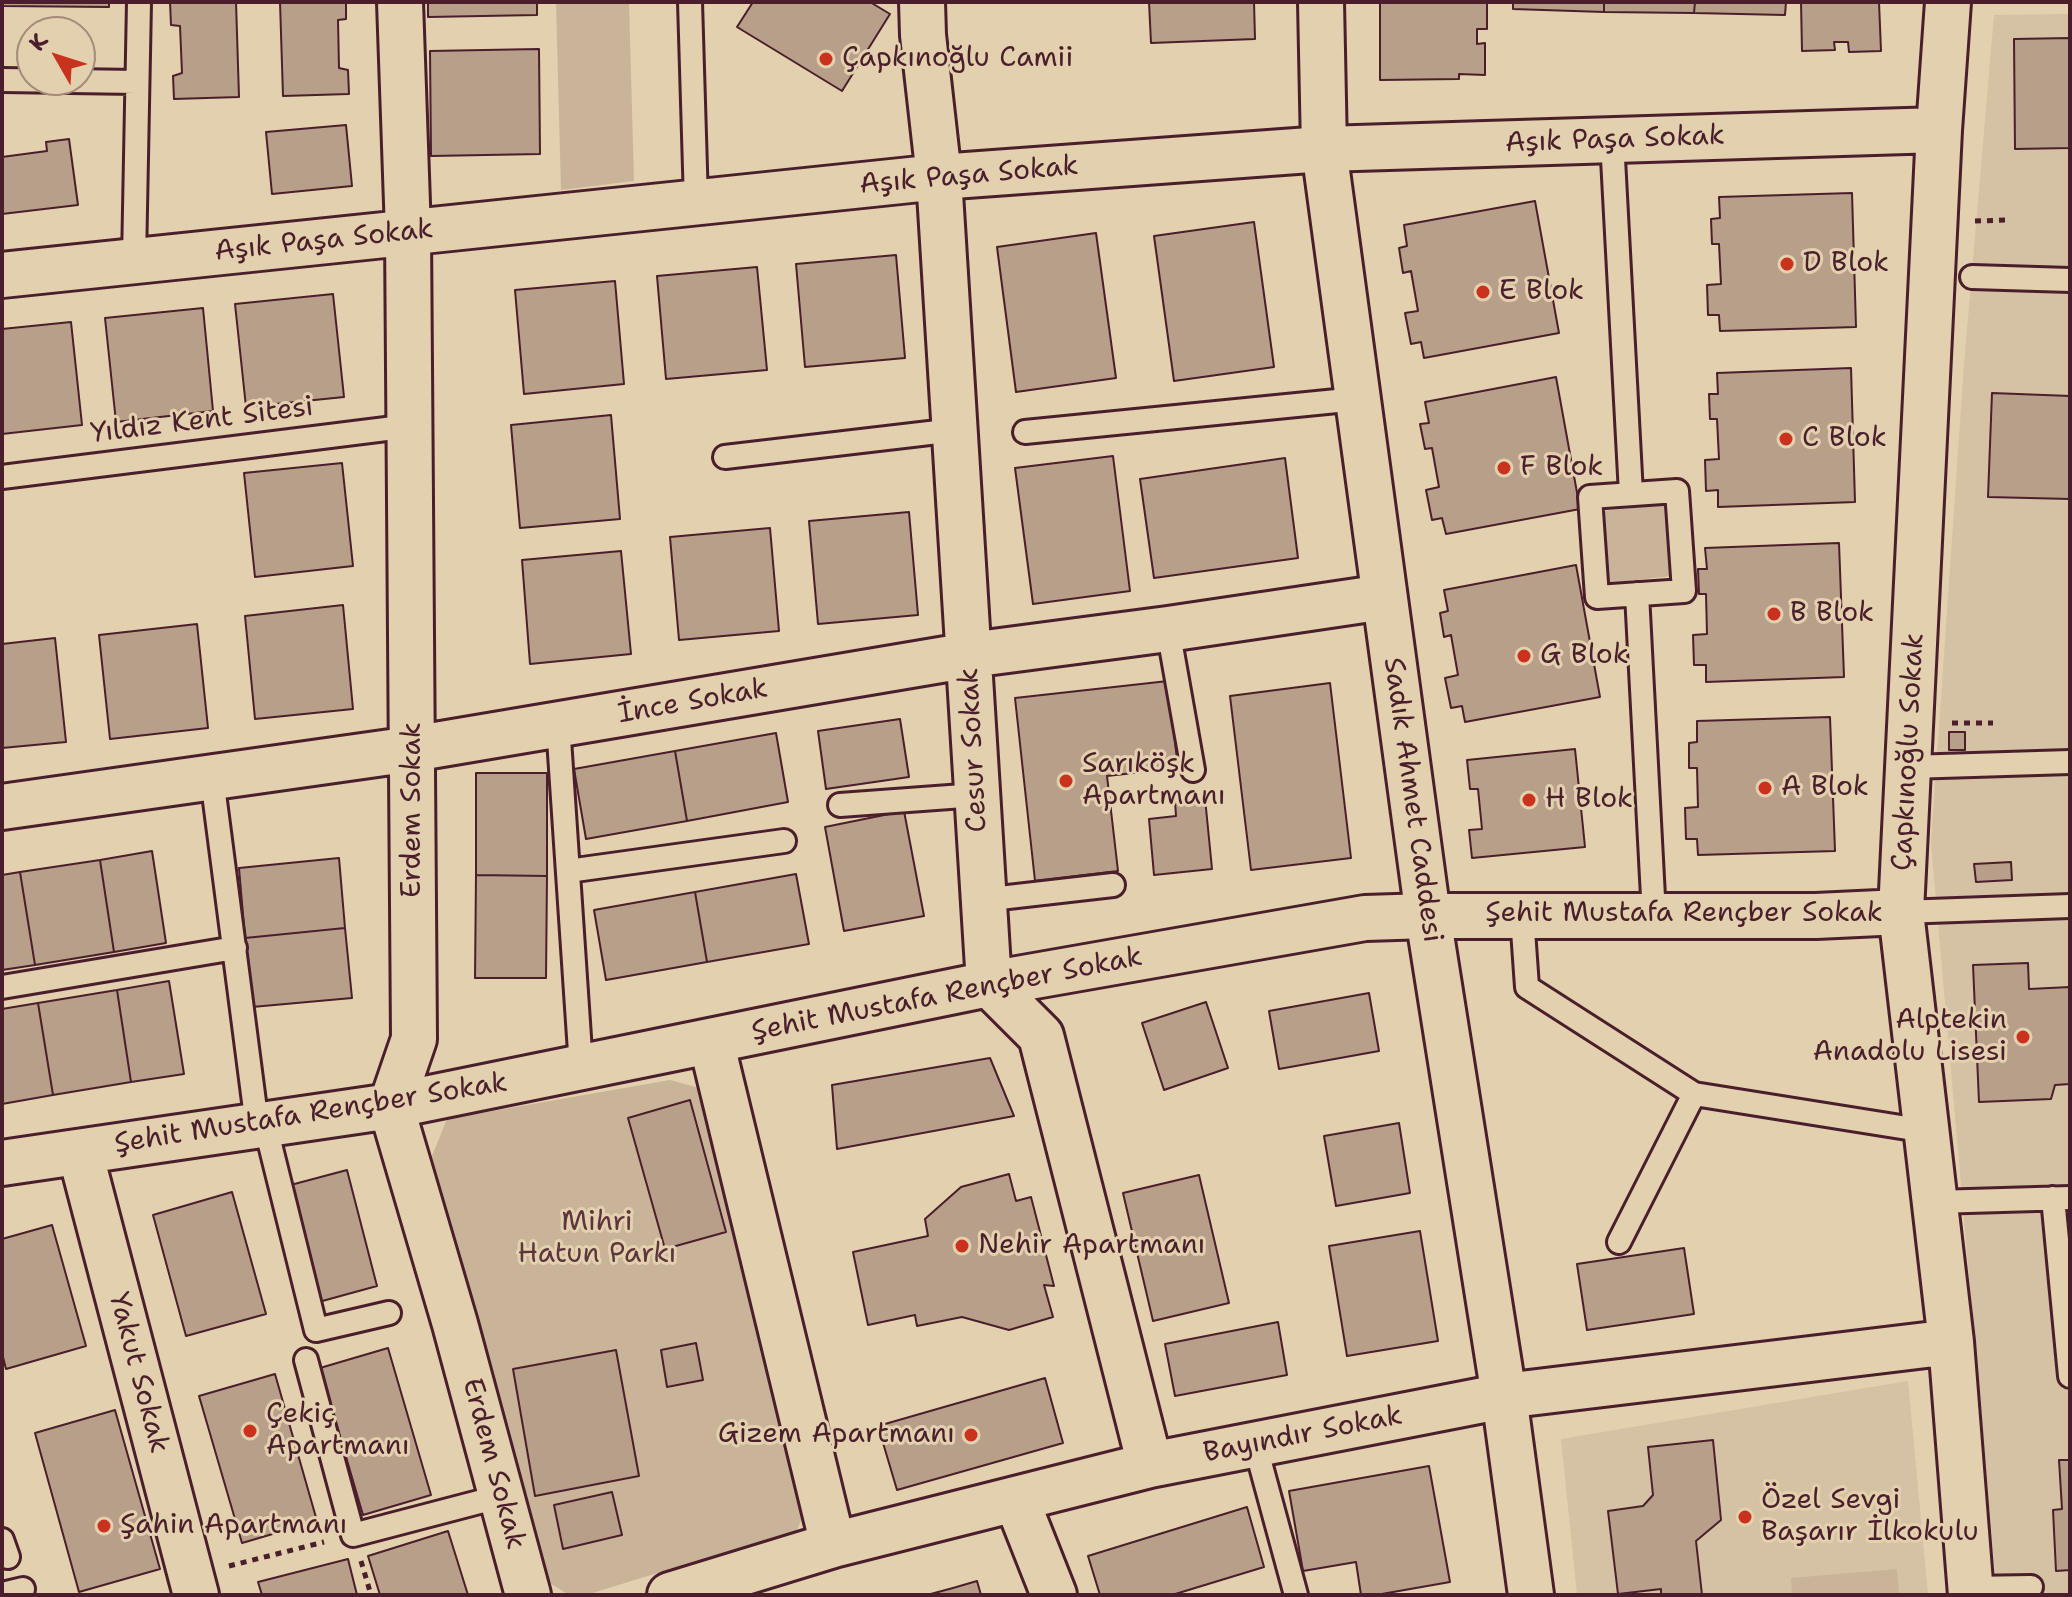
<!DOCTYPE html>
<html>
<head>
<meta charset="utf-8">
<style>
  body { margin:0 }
  #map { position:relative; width:2072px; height:1597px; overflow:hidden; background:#e2d0ae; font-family:"Shantell Sans",sans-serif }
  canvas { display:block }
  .frame { position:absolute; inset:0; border:4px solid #4a1f2b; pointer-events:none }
  .north { position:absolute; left:16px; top:16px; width:80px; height:80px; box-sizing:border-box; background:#e2d0ae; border:2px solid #a5897a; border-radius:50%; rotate:309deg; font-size:22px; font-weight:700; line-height:32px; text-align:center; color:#4a1f2b }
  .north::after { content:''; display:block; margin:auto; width:28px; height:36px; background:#c8321e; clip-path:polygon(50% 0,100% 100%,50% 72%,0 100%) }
</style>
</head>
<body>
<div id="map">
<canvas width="2072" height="1597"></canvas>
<div class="frame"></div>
<div class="north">K</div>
</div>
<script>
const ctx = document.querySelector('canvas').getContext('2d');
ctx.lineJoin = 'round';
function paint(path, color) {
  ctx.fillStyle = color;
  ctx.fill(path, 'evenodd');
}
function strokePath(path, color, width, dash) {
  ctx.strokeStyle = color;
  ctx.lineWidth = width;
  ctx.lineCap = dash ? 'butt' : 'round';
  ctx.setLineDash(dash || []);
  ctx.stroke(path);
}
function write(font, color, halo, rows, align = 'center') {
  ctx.font = font + ' "Shantell Sans",sans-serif';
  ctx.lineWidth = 6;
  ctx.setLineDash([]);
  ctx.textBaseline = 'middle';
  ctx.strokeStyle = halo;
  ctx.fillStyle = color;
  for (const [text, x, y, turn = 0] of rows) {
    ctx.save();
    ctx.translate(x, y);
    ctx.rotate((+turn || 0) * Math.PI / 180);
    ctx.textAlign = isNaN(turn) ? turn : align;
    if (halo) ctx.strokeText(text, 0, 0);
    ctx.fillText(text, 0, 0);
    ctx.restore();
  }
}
paint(new Path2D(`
  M 2070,14 L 2070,1595 L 1997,1595 L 1931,843 L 1964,365 L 1994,15 Z
  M 1908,1381 L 1928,1595 L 1577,1595 L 1561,1439 Z`), '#d5c1a3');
paint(new Path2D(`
  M 556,2 L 629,2 L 634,181 L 561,190 Z
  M 1667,505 L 1673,576 L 1607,583 L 1600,511 Z
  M 670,1080 L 703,1089 L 807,1505 L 797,1530 L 586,1595 L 569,1595 L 542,1578 L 432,1156 L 447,1119 Z
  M 1897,1569 L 1899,1595 L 1792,1595 L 1791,1578 Z`), '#c9b499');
const building = new Path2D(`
  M 2,2 L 109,2 L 109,7 L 2,6 Z
  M 170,2 L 236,2 L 239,97 L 174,99 L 173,76 L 182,73 L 180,26 L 171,25 Z
  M 280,2 L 346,2 L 346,19 L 338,20 L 339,68 L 348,70 L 349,94 L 283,96 Z
  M 428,2 L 537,2 L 537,15 L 428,17 Z
  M 753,2 L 870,2 L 890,14 L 842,91 L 737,27 Z
  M 1149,2 L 1254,2 L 1255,39 L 1151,43 Z
  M 1380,2 L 1487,2 L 1487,29 L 1477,29 L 1477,44 L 1485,43 L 1485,75 L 1459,74 L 1459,79 L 1380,80 Z
  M 1513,2 L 1604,2 L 1604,12 L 1513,9 Z
  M 1604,2 L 1695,2 L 1694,13 L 1604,12 Z
  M 1695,2 L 1786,2 L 1785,15 L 1694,13 Z
  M 1801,2 L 1879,2 L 1881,51 L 1849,52 L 1848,42 L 1834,42 L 1835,50 L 1802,51 Z
  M 2070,38 L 2070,148 L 2015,149 L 2014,39 Z
  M 539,49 L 540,154 L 431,156 L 430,51 Z
  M 346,125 L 352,186 L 272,194 L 266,132 Z
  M 69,139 L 78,205 L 2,214 L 2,157 L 47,151 L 46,142 Z
  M 1852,193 L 1856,327 L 1720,331 L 1719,315 L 1708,315 L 1707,285 L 1721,284 L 1719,244 L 1712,244 L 1711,219 L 1720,218 L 1719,197 Z
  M 1535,201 L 1559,333 L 1424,358 L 1421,342 L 1411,344 L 1405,313 L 1418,311 L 1411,271 L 1403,273 L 1399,248 L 1407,246 L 1404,225 Z
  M 1254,222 L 1274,367 L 1174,381 L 1154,236 Z
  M 1096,233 L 1116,378 L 1016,392 L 997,247 Z
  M 896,255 L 905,358 L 805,367 L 796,264 Z
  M 757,267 L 767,370 L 666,379 L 657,276 Z
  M 615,281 L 624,384 L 524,394 L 515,290 Z
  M 333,294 L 344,397 L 246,407 L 235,304 Z
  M 203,308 L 213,411 L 116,422 L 105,318 Z
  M 71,322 L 82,425 L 2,434 L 2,329 Z
  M 1851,368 L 1855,502 L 1718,507 L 1718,490 L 1706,491 L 1705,460 L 1719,459 L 1717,419 L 1710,419 L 1709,394 L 1718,394 L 1717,373 Z
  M 1556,377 L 1580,509 L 1446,534 L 1442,518 L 1432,520 L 1426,490 L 1439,487 L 1432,448 L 1425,449 L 1420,424 L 1429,423 L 1425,402 Z
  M 1992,393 L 2070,396 L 2070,499 L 1988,497 Z
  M 611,415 L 620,519 L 520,528 L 511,425 Z
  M 1113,456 L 1130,591 L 1033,604 L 1015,468 Z
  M 1285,458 L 1298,558 L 1154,578 L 1140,479 Z
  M 342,463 L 353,566 L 255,577 L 244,473 Z
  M 909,512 L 918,615 L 818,624 L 809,521 Z
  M 770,528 L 779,631 L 679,640 L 670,537 Z
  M 1839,543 L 1844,677 L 1706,682 L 1706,665 L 1694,665 L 1693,635 L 1707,634 L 1706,594 L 1699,594 L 1698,569 L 1707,569 L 1705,548 Z
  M 621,551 L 631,654 L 530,664 L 522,560 Z
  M 1576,565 L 1600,697 L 1465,722 L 1462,706 L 1451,708 L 1445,678 L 1458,675 L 1451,635 L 1444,637 L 1440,613 L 1448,611 L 1444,590 Z
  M 343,605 L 353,709 L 255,719 L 245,616 Z
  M 197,624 L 208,728 L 110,739 L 99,635 Z
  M 55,638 L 66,742 L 2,748 L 2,644 Z
  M 1168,681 L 1178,768 L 1107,776 L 1118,871 L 1035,881 L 1015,698 Z
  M 1330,683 L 1351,858 L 1251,870 L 1230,696 Z
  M 1830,717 L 1835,851 L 1698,855 L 1697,839 L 1686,839 L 1685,808 L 1698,807 L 1697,768 L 1689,768 L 1689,743 L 1697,742 L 1697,721 Z
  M 900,719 L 909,777 L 826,789 L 818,731 Z
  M 1949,732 L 1965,732 L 1965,750 L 1949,750 Z
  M 776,733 L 788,802 L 687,821 L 675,751 Z
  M 1575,749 L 1585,847 L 1472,858 L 1469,830 L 1482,829 L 1478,789 L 1470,789 L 1467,760 Z
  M 675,751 L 687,821 L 586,839 L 574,769 Z
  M 476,773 L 547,773 L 547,876 L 476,875 Z
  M 1205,798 L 1212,869 L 1154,875 L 1149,819 L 1176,816 L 1175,801 Z
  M 904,811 L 924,916 L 844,931 L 825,827 Z
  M 152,851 L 166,943 L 114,952 L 100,860 Z
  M 339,858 L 345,928 L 245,938 L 239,868 Z
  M 100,860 L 114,952 L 35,965 L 20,872 Z
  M 2011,862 L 2012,880 L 1976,882 L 1974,864 Z
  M 20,872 L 35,965 L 2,970 L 2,875 Z
  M 796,874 L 809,944 L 707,962 L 695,892 Z
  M 476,875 L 547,876 L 546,978 L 475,978 Z
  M 695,892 L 707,962 L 606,980 L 594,910 Z
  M 345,928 L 352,998 L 252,1007 L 245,938 Z
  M 2028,963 L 2029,989 L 2070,987 L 2070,1084 L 2055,1085 L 2051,1099 L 1979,1102 L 1973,965 Z
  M 169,981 L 184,1074 L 131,1082 L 117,990 Z
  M 117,990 L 131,1082 L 53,1095 L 38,1003 Z
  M 1369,993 L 1379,1051 L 1279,1069 L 1269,1011 Z
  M 1206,1002 L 1228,1068 L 1164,1090 L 1142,1023 Z
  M 38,1003 L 53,1095 L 2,1104 L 2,1009 Z
  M 990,1058 L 1014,1116 L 837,1149 L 832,1085 Z
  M 690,1100 L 726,1232 L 665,1249 L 628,1118 Z
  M 1399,1123 L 1410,1193 L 1336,1206 L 1324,1136 Z
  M 347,1170 L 377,1286 L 315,1303 L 283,1187 Z
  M 1009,1174 L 1016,1201 L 1031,1197 L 1054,1286 L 1044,1285 L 1053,1317 L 1009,1330 L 962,1317 L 917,1326 L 915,1315 L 868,1325 L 853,1252 L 928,1236 L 925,1219 L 961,1187 Z
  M 1199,1175 L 1229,1303 L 1153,1321 L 1123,1193 Z
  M 232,1192 L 266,1314 L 186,1336 L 153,1215 Z
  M 52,1225 L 86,1346 L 6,1369 L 2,1353 L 2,1239 Z
  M 1420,1231 L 1438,1341 L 1347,1356 L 1329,1246 Z
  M 1684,1248 L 1694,1314 L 1587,1330 L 1577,1264 Z
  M 1278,1322 L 1287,1375 L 1175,1396 L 1165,1344 Z
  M 696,1343 L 703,1380 L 667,1387 L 661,1350 Z
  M 388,1348 L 431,1495 L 363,1515 L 320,1368 Z
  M 616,1350 L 639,1476 L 535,1496 L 513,1369 Z
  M 275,1374 L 317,1521 L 242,1543 L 199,1396 Z
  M 1045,1378 L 1063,1443 L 897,1490 L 878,1426 Z
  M 115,1410 L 160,1569 L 79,1592 L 35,1433 Z
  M 1713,1440 L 1721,1520 L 1696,1541 L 1702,1595 L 1661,1595 L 1661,1589 L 1618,1594 L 1608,1511 L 1643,1506 L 1653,1495 L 1648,1447 Z
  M 2059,1460 L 2070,1460 L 2070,1570 L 2056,1571 L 2053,1510 L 2062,1509 Z
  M 1429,1466 L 1450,1582 L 1376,1595 L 1361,1595 L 1356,1562 L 1303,1571 L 1289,1491 Z
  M 612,1492 L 622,1535 L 563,1549 L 554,1505 Z
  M 1247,1507 L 1264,1567 L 1172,1595 L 1100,1595 L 1088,1556 Z
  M 448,1531 L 468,1595 L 380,1595 L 368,1556 Z
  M 348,1559 L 357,1595 L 262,1595 L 258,1582 Z
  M 977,1581 L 981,1595 L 927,1595 L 953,1588 Z`);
paint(building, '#b89f8a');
strokePath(building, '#4a1f2b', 2);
const service = new Path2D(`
  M 690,2 L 696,202
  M 2,80 L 137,82
  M 1612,140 L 1631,494
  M 134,261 L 139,2
  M 1972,277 L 2070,280
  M 1025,432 L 1357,399
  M 725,457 L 955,430
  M 2,477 L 410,426
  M 1677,491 L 1684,591 L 1597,597 L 1590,497 Z
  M 1637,594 L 1654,916
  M 1168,629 L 1193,770
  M 558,724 L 581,1067
  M 1909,767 L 2070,762
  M 212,778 L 257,1125
  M 840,805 L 977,795
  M 568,871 L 784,841
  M 982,900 L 1113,885
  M 1901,912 L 2070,906
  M 1522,916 L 1527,987 L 1694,1094 L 1926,1131
  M 2,987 L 235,948
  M 265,1124 L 316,1330 L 389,1313
  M 2053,1198 L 2070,1376
  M 1935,1202 L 2070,1198
  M 1619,1242 L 1694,1094
  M 306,1360 L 353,1535 L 502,1496
  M 1255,1444 L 1296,1595
  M 2,1540 L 8,1557
  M 1970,1588 L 2031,1587
  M 2,1594 L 23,1589`);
const minor = new Path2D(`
  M 400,2 L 408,232 L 414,1039 L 391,1106 L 455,1324 L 528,1595
  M 922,2 L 923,35 L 939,177 L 989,984 L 1041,1036 L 1150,1465
  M 1948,2 L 1939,130 L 1901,912 L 1951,1342 L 1971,1595
  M 2,275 L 939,177 L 1324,149 L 1939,130
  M 2,807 L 412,749 L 970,655 L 1168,629 L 1384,597
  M 711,1041 L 833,1545
  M 80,1152 L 196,1595
  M 2,1163 L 391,1106 L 989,984 L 1365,918 L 1428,916 L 1816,916 L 1901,912
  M 1016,1499 L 1054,1595
  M 670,1595 L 833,1545 L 1150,1465 L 1504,1396 L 1951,1342`);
const secondary = new Path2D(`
  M 1321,2 L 1324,149 L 1428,916 L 1504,1396 L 1531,1595`);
strokePath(service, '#4a1f2b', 28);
strokePath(minor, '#4a1f2b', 50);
strokePath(secondary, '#4a1f2b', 50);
strokePath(new Path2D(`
  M 1975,221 L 2008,220
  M 1952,723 L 1993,723
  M 361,1561 L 371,1595
  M 229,1566 L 324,1542`), '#4a1f2b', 5, [6, 6]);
strokePath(service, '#e2d0ae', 22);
strokePath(minor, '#e2d0ae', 44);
strokePath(secondary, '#e2d0ae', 44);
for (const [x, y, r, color] of [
  [826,59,8,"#c8321e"],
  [1787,264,8,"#c8321e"],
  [1483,292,8,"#c8321e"],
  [1786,439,8,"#c8321e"],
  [1504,468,8,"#c8321e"],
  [1774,614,8,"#c8321e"],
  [1524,656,8,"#c8321e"],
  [1066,781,8,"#c8321e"],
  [1765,788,8,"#c8321e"],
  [1529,800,8,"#c8321e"],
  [2023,1037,8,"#c8321e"],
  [962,1246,8,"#c8321e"],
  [250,1431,8,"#c8321e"],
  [971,1435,8,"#c8321e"],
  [1745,1517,8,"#c8321e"],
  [104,1526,8,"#c8321e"]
]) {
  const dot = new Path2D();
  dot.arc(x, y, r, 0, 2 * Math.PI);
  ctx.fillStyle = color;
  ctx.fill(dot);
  strokePath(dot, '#e2d0ae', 3);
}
write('28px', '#4a1f2b', '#e2d0ae', [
  ["Çapkınoğlu Camii",842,59],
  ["D Blok",1803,264],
  ["E Blok",1499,292],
  ["C Blok",1802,439],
  ["F Blok",1520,468],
  ["B Blok",1790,614],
  ["G Blok",1540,656],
  ["Sarıköşk",1082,765],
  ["Apartmanı",1082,797],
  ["A Blok",1781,788],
  ["H Blok",1545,800],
  ["Alptekin",2007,1021,"right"],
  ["Anadolu Lisesi",2007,1053,"right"],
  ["Nehir Apartmanı",978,1246],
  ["Çekiç",266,1415],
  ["Apartmanı",266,1447],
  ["Gizem Apartmanı",955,1435,"right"],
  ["Özel Sevgi",1761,1501],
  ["Başarır İlkokulu",1761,1533],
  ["Şahin Apartmanı",120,1526]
], 'left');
write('28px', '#4a1f2b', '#e2d0ae', [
  ["Aşık Paşa Sokak",1615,140,-2],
  ["Aşık Paşa Sokak",969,176,-5],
  ["Aşık Paşa Sokak",324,241,-6],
  ["Yıldız Kent Sitesi",202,421,-7],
  ["İnce Sokak",693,702,-10],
  ["Cesur Sokak",974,750,-93],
  ["Çapkınoğlu Sokak",1909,752,-87],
  ["Sadık Ahmet Caddesi",1412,800,82],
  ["Erdem Sokak",413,810,-90],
  ["Şehit Mustafa Rençber Sokak",1684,914],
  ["Şehit Mustafa Rençber Sokak",947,995,-11],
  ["Şehit Mustafa Rençber Sokak",311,1114,-9],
  ["Yakut Sokak",138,1373,75],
  ["Bayındır Sokak",1303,1435,-11],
  ["Erdem Sokak",493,1464,75]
]);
write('28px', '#5d353c', '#e2d0ae', [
  ["Mihri",597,1223],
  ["Hatun Parkı",597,1255]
]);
</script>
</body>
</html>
